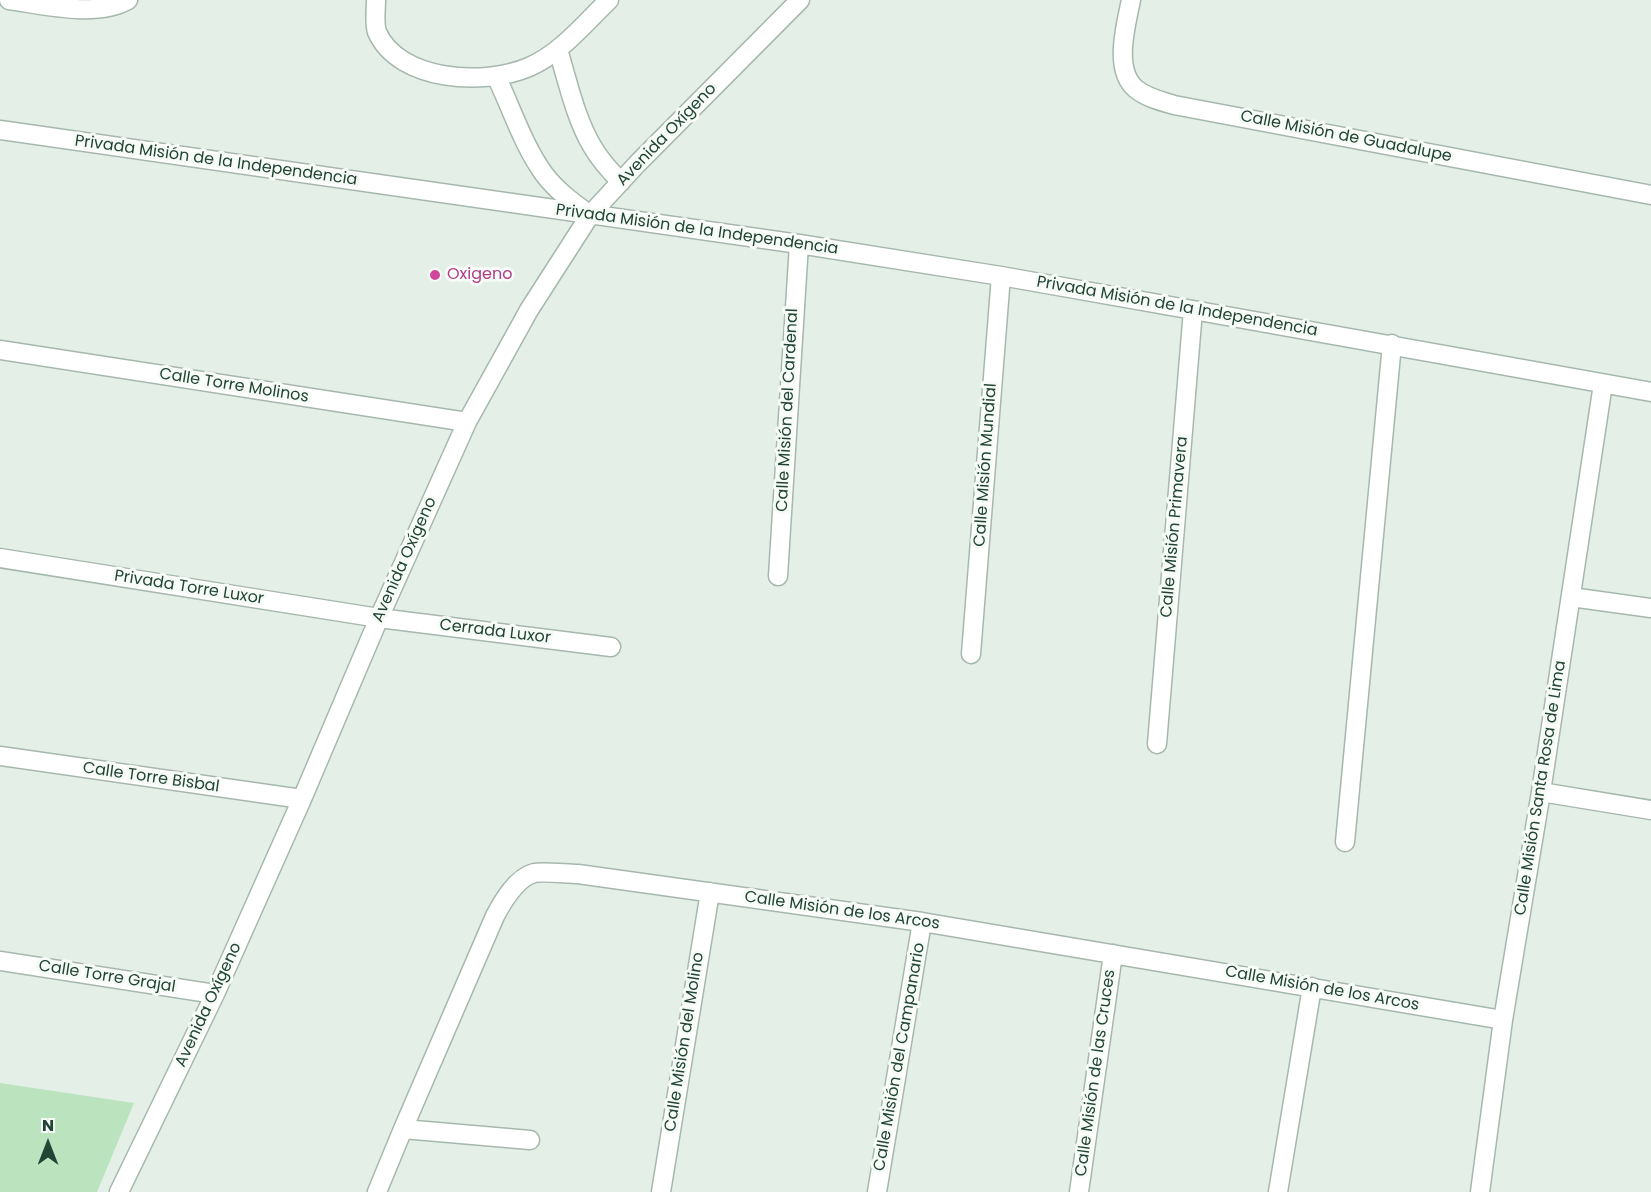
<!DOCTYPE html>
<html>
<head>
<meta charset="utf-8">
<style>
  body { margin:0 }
  #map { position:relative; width:1651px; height:1192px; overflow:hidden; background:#e4efe8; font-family:Poppins,sans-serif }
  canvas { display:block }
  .north { position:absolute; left:18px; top:1114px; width:60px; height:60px; -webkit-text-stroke:4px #f6fbf7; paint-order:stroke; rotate:0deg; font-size:16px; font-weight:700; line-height:24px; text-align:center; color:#214434 }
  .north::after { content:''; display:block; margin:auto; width:21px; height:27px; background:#214434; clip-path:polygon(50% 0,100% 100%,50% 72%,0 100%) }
</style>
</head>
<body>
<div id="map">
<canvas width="1651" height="1192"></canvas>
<div class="north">N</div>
</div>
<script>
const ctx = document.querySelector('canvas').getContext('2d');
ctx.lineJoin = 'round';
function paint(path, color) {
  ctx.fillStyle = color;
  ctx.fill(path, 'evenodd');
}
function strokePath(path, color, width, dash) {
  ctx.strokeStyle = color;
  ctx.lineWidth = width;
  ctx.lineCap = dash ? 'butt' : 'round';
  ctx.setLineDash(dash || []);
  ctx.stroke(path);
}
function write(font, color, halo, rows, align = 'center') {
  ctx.font = font + ' Poppins,sans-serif';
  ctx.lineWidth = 6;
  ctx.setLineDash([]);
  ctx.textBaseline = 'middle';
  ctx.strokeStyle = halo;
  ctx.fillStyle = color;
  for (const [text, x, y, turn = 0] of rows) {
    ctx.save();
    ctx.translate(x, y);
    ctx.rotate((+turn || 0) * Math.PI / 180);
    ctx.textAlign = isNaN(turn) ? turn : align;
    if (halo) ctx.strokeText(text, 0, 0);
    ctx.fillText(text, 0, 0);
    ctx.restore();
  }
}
paint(new Path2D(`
  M 0,1083 L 134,1103 L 97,1192 L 0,1192 Z`), '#bbe3be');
const minor = new Path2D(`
  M 9,0 C 44,5 97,18 128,0
  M 376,0 C 376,10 374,23 377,32 C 399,82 485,86 529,67 C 561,53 584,24 609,0
  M 1131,0 C 1126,25 1113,70 1136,89 C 1147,98 1161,101 1174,105 L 1651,195
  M 558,50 C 568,82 575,117 592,146 C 600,160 610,171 621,182
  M 496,76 C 512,109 523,145 544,174 C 556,190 571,201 586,212
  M 0,130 L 799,244 L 1001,276 L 1193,310 L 1651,392
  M 0,350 L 467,422
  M 0,558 L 379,618 L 611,647
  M 778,576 L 799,244
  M 1571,597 L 1651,608
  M 971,654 L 1001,276
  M 1157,744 L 1193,310
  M 0,756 L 302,799
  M 1541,792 L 1651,810
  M 1345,842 L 1392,344
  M 0,961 L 215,994
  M 403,1129 L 530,1140
  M 119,1192 L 215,994 L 302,799 L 379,618 L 467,422 L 529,310 L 590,215 L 638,163 L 800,0
  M 377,1192 L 403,1129 L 495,916 C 503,901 516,878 534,873 C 544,871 567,874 578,874 L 922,922 L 1503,1020
  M 661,1192 L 710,892
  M 877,1192 L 922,922
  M 1079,1192 L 1113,954
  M 1278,1192 L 1312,987
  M 1480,1192 L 1503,1020 L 1541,792 L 1603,384`);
strokePath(minor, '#a6b8ae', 21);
strokePath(minor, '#fff', 18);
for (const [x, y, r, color] of [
  [435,275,6,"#d1479c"]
]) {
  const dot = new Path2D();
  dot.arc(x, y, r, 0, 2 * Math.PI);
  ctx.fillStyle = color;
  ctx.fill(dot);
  strokePath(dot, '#f6fbf7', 2);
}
write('16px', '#214434', '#f6fbf7', [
  ["Avenida Oxígeno",667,135,-46],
  ["Calle Misión de Guadalupe",1346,137,11],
  ["Privada Misión de la Independencia",216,161,8],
  ["Privada Misión de la Independencia",697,230,8],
  ["Privada Misión de la Independencia",1177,307,10],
  ["Calle Torre Molinos",234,386,9],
  ["Calle Misión del Cardenal",788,410,-87],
  ["Calle Misión Mundial",986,465,-86],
  ["Calle Misión Primavera",1175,527,-85],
  ["Avenida Oxígeno",405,560,-66],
  ["Privada Torre Luxor",189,588,9],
  ["Cerrada Luxor",495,632,7],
  ["Calle Torre Bisbal",151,778,8],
  ["Calle Misión Santa Rosa de Lima",1541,788,-81],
  ["Calle Misión de los Arcos",842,911,8],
  ["Calle Torre Grajal",107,977,9],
  ["Calle Misión de los Arcos",1322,989,10],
  ["Avenida Oxígeno",209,1005,-65],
  ["Calle Misión del Molino",685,1042,-81],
  ["Calle Misión del Campanario",900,1057,-80],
  ["Calle Misión de las Cruces",1096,1073,-82]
]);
write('16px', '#b23c85', '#f6fbf7', [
  ["Oxigeno",447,275]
], 'left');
</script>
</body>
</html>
